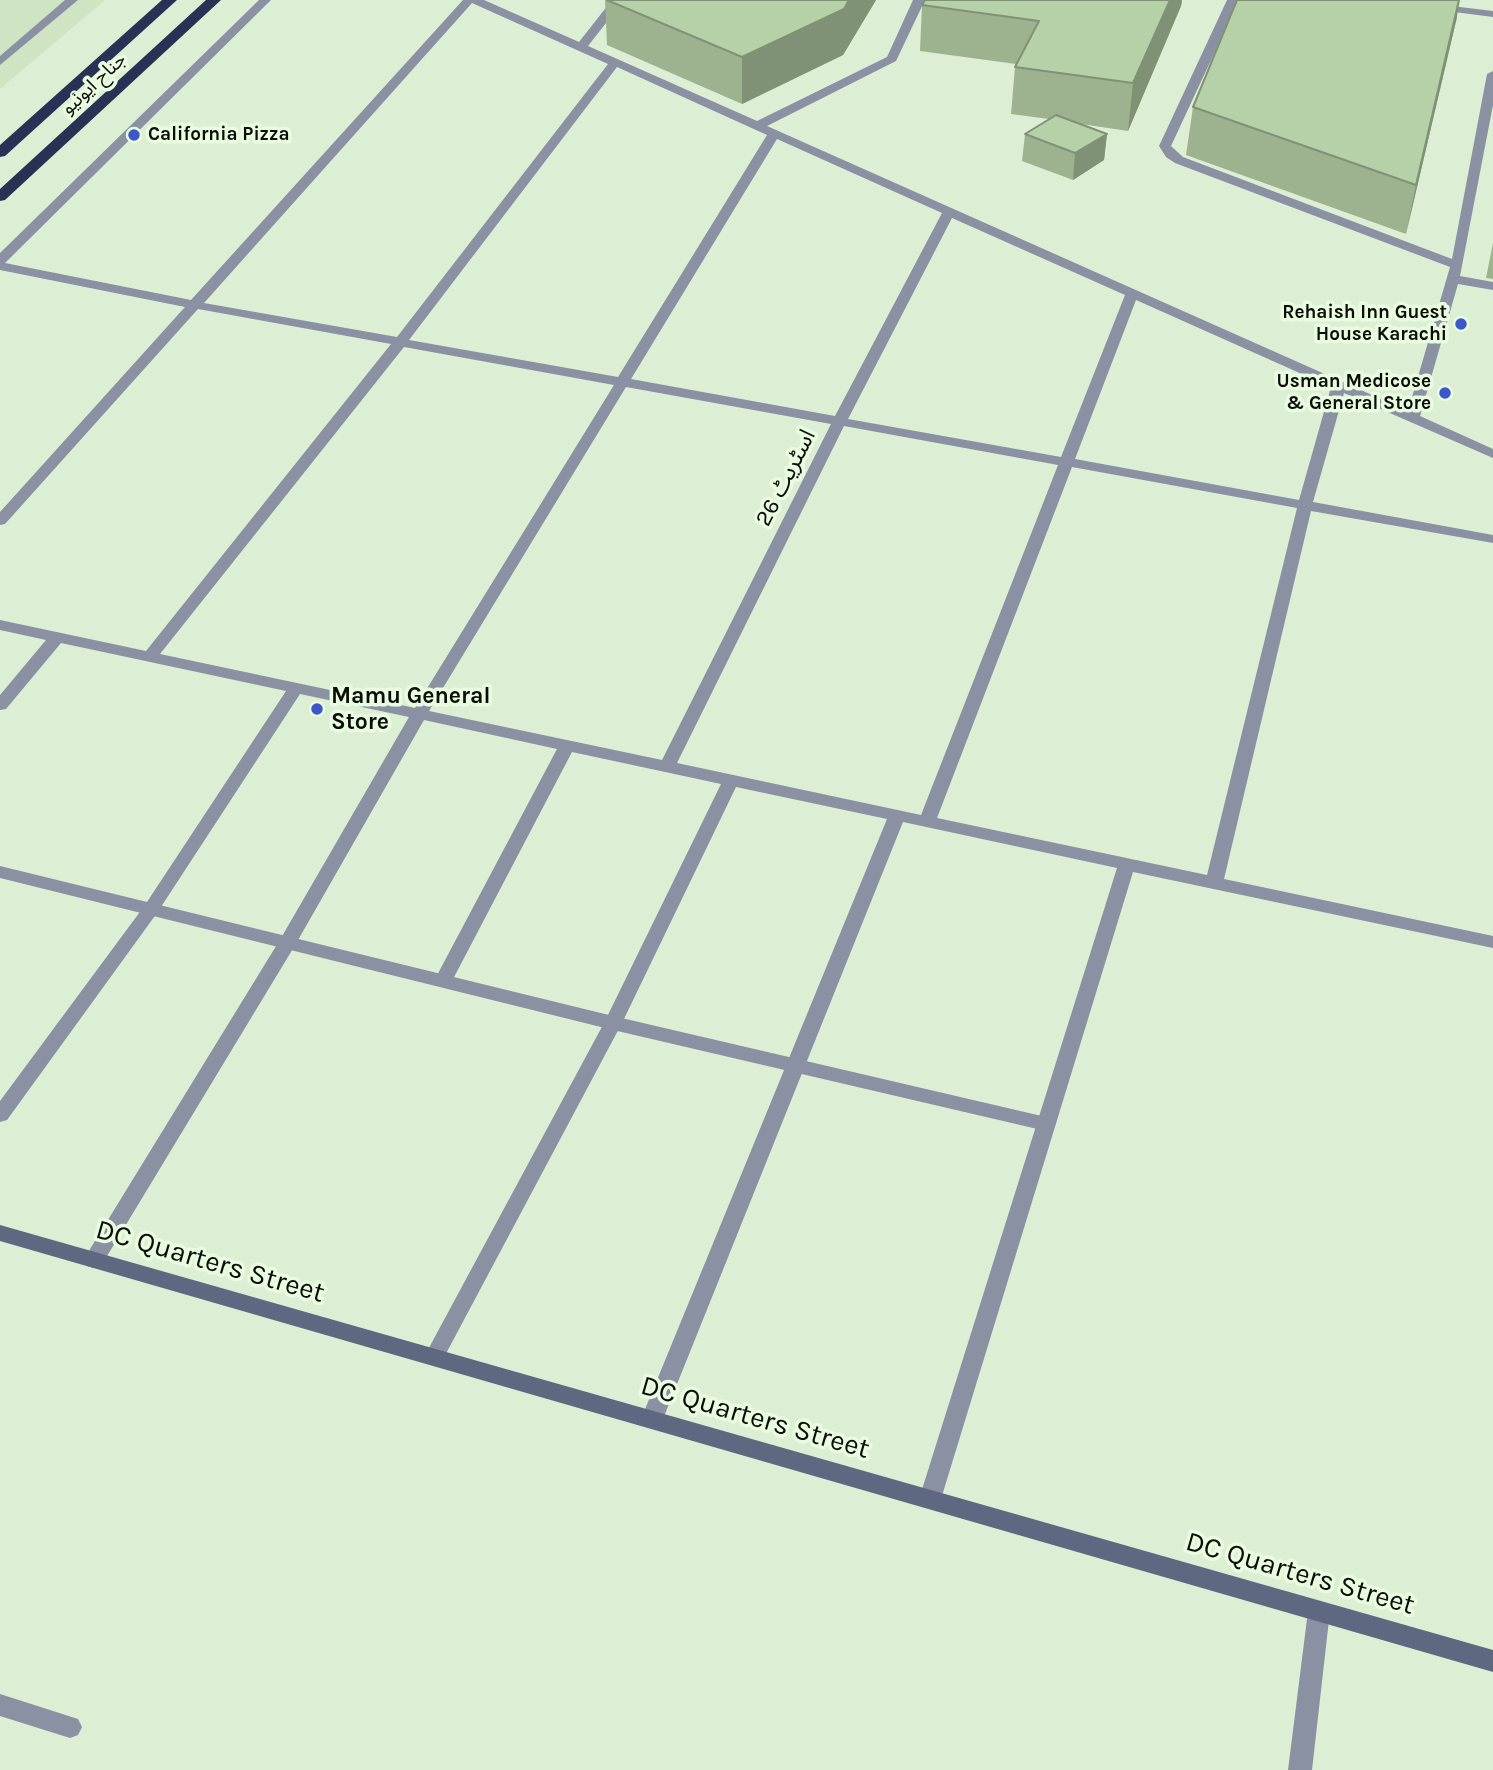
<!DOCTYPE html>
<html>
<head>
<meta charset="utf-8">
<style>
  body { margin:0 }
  canvas { display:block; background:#dceed3 }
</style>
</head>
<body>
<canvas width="1493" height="1770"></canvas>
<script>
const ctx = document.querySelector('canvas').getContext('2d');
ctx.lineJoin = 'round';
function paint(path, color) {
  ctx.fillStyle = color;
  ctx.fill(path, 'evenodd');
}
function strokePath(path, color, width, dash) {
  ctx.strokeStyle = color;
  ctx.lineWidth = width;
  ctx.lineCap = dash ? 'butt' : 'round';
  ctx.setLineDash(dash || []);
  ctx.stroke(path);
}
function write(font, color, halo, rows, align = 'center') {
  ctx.font = font + ' Karla,"Noto Sans Arabic",sans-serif';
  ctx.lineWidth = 7;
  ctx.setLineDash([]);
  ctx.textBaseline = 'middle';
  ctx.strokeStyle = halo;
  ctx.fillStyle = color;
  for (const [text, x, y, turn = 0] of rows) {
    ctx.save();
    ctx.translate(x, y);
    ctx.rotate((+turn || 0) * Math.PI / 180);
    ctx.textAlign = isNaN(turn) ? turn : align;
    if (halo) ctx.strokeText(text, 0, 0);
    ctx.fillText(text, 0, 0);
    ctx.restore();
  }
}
paint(new Path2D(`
  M 0,0 L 105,0 L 0,89 Z`), '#cee4c3');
paint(new Path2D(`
  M 65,0 L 78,0 L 0,65 L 0,56 Z
  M 259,0 L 271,0 L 5,263 L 0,264 L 0,253 Z
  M 0,866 L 613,1016 L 1046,1117 L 1053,1119 L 1056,1124 L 1053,1129 L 1046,1131 L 613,1030 L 0,878 Z`), '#8a91a3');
paint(new Path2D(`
  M 463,0 L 484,0 L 579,42 L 612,0 L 624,0 L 588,46 L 757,121 L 887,57 L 913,0 L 925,0 L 896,61 L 767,126 L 1408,411 L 1450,267 L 1175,163 L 1166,157 L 1159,146 L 1227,0 L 1239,0 L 1171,146 L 1183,157 L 1452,259 L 1487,74 L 1493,71 L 1493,105 L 1460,276 L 1493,282 L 1493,290 L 1458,284 L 1420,416 L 1493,449 L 1493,458 L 1344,393 L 1313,502 L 1493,535 L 1493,543 L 1311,511 L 1224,879 L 1493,936 L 1493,948 L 1133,872 L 941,1499 L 938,1506 L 930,1509 L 922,1506 L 919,1499 L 1117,868 L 903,822 L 663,1419 L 660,1425 L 652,1428 L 644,1425 L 641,1419 L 887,819 L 736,787 L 622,1023 L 441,1363 L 434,1366 L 427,1363 L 424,1357 L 604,1023 L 721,784 L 572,752 L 452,981 L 449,986 L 437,986 L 434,981 L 557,749 L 424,720 L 294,947 L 101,1266 L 94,1268 L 87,1266 L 84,1260 L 87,1254 L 281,938 L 409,717 L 300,694 L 157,913 L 7,1120 L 0,1122 L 0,1101 L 145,905 L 286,691 L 61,643 L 6,709 L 0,710 L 0,695 L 46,640 L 0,630 L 0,620 L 146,651 L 391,344 L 198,309 L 5,524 L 0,525 L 0,512 L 185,307 L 0,270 L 0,262 L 191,300 ZM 472,3 L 608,64 L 397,337 L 204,303 ZM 617,67 L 767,135 L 618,377 L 409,340 ZM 777,139 L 942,213 L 835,416 L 631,379 ZM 952,218 L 1125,295 L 1061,457 L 848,419 ZM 1136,300 L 1331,387 L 1299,500 L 1075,459 ZM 404,347 L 614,385 L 415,708 L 160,654 ZM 626,387 L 831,424 L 662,760 L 429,711 ZM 844,426 L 1058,465 L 921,815 L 677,763 ZM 1072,467 L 1297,508 L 1207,875 L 937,818 Z
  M 1435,4 L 1493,11 L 1493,17 L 1431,9 L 1431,5 Z
  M 1319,1601 L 1327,1604 L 1330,1611 L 1312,1770 L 1288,1770 L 1308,1611 L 1311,1604 Z
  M 0,1694 L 78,1719 L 82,1727 L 78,1735 L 70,1738 L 0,1716 Z`), '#8a91a3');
paint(new Path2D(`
  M 0,1225 L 1493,1650 L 1493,1672 L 0,1241 Z`), '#5e6881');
paint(new Path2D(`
  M 162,0 L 177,0 L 5,156 L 0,157 L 0,145 Z
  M 206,0 L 221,0 L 5,200 L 0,201 L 0,189 Z`), '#273254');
paint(new Path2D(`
  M 605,0 L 876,0 L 843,55 L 742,104 L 607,45 Z
  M 925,0 L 1182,0 L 1181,6 L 1128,131 L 1081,124 L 1107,134 L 1104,160 L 1073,180 L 1022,161 L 1025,134 L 1049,119 L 1011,114 L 1015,67 L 1016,64 L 920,51 L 922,5 Z
  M 1457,17 L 1406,234 L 1186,155 L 1193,107 Z
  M 1493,243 L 1493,279 L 1486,278 Z`), '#9db390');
paint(new Path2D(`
  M 849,0 L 876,0 L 843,55 L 742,104 L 742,57 Z
  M 1170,0 L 1182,0 L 1181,6 L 1128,131 L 1133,83 Z
  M 1459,0 L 1457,17 L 1406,234 L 1416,185 Z
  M 1107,134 L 1104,160 L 1073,180 L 1075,153 Z`), '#7f9275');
const building = new Path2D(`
  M 607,0 L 849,0 L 844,9 L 742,57 Z
  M 925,0 L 1170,0 L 1133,83 L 1015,67 L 1039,21 L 922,5 Z
  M 1237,0 L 1459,0 L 1416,185 L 1193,107 Z
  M 1056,115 L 1107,134 L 1075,153 L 1025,134 Z`);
paint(building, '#b6d0a7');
strokePath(building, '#7f9275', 2);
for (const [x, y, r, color] of [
  [134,135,7,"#3b57c9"],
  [1461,324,7,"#3b57c9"],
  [1445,393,7,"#3b57c9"],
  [317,709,7,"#3b57c9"]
]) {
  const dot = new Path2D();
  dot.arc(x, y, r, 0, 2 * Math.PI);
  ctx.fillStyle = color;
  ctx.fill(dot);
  strokePath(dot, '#e9fbe0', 2.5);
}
write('19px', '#090e06', '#e9fbe0', [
  ["جناح ایونیو",94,84,-43]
]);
write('bold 19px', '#090e06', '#e9fbe0', [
  ["California Pizza",148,135,"left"],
  ["Rehaish Inn Guest",1447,313],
  ["House Karachi",1447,335],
  ["Usman Medicose",1431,382],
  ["& General Store",1431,404]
], 'right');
write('23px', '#090e06', '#e9fbe0', [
  ["اسٹریٹ 26",786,478,-63]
]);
write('bold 23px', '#090e06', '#e9fbe0', [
  ["Mamu General",331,696],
  ["Store",331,722]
], 'left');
write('28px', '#090e06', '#e9fbe0', [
  ["DC Quarters Street",210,1262,16],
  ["DC Quarters Street",755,1418,16],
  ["DC Quarters Street",1300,1574,16]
]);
</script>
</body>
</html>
